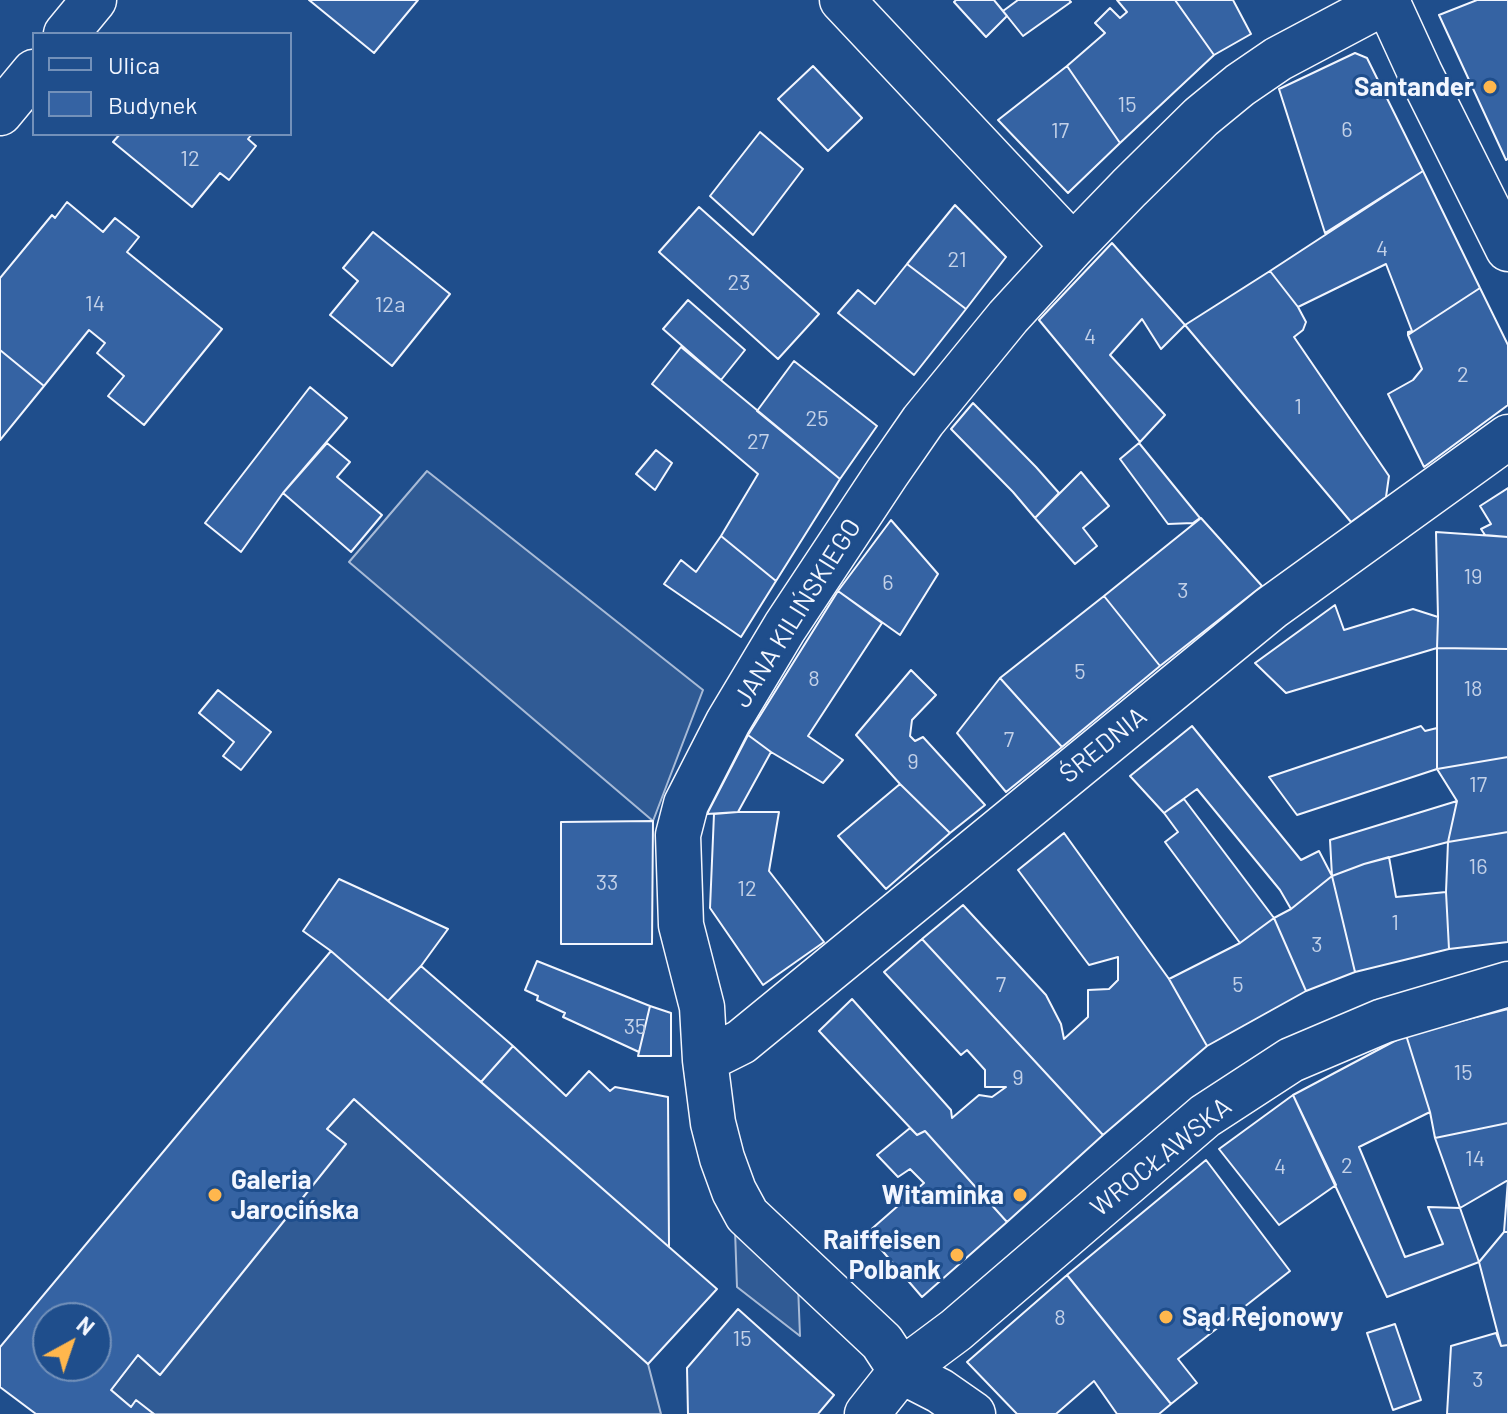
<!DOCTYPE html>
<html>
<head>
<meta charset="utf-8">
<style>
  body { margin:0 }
  #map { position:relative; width:1508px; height:1414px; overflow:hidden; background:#1f4e8c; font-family:Barlow,sans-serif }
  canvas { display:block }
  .legend { position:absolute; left:32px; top:32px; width:260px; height:104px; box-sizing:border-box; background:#1f4e8c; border:2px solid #7391ba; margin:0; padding:10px 14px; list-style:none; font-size:24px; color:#f2f6ff }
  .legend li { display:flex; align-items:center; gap:16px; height:40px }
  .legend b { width:40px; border:2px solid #7391ba }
  .north { position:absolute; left:32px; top:1302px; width:80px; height:80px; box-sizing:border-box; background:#1f4e8c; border:2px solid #7391ba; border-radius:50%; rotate:40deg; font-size:22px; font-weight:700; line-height:32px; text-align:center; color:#f2f6ff }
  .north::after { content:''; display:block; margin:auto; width:28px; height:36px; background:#ffb74d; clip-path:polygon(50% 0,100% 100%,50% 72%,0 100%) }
</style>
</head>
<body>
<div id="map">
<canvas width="1508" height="1414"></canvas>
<ul class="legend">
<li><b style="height:10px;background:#1f4e8c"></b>Ulica</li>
<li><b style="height:22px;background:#3563a3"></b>Budynek</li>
</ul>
<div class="north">N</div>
</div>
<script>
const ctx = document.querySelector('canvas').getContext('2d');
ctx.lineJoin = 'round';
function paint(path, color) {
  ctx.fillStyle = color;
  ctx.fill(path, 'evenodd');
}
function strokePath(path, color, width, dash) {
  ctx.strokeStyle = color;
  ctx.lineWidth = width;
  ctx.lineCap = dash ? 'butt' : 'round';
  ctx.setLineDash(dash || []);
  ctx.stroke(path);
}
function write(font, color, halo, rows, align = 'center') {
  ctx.font = font + ' Barlow,sans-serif';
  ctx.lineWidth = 6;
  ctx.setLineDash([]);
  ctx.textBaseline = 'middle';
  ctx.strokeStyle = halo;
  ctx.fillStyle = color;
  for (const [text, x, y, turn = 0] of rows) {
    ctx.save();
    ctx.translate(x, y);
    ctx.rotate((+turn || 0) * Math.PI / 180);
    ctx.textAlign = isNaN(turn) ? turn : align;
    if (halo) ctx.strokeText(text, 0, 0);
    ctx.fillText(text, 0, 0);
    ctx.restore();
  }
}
const built = new Path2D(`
  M 427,471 L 703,690 L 653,821 L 349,562 Z
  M 354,1099 L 648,1364 L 661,1414 L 154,1414 L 131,1407 L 111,1390 L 138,1355 L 159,1374 L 327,1129 Z
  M 735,1230 L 798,1285 L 800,1336 L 737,1287 Z`);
paint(built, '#305b95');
strokePath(built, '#a8bbd7', 2);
const building = new Path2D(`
  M 309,0 L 418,0 L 374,53 Z
  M 956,0 L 994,0 L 1007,16 L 986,37 L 954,2 Z
  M 1018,0 L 1069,0 L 1071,2 L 1023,36 L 1003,11 Z
  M 1117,0 L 1175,0 L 1214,55 L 1120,143 L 1067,66 L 1105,33 L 1095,23 L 1110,8 L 1120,18 L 1127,12 Z
  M 1175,0 L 1233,0 L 1251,34 L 1214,55 Z
  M 1477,0 L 1508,0 L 1508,159 L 1506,160 L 1439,15 Z
  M 1355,53 L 1367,58 L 1423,171 L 1325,233 L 1279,89 Z
  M 813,66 L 862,118 L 828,151 L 778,99 Z
  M 1067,66 L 1120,143 L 1068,193 L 998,120 Z
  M 760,132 L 803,169 L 753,235 L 710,196 Z
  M 120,134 L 252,134 L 248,139 L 256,146 L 229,180 L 220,173 L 192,207 L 113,142 Z
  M 1423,171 L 1480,288 L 1408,335 L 1408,332 L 1412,331 L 1386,264 L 1298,307 L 1270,271 Z
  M 67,202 L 103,232 L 115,218 L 139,237 L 127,252 L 222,329 L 144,425 L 108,396 L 124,376 L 97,353 L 105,343 L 89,330 L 44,386 L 0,350 L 0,278 L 52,215 L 55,218 Z
  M 955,205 L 1006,257 L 966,309 L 907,264 Z
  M 699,207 L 819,314 L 778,359 L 659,252 Z
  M 373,232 L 450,294 L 392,366 L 330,315 L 358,281 L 343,268 Z
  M 1112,243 L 1185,325 L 1161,349 L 1142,319 L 1110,355 L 1165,415 L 1140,442 L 1039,320 Z
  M 907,264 L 966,309 L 914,375 L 838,313 L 858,290 L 875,304 Z
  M 1270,271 L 1298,307 L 1306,322 L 1303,330 L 1294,337 L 1389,476 L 1386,497 L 1351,522 L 1185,325 Z
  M 1480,288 L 1508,345 L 1508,405 L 1424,467 L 1388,394 L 1413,380 L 1422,369 L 1408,335 Z
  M 688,300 L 745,350 L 721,380 L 663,329 Z
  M 681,347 L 840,479 L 776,581 L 721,536 L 758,474 L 652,384 Z
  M 0,350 L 44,386 L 0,440 Z
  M 794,361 L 877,426 L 840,479 L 757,411 Z
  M 310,387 L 347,418 L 283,493 L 241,552 L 205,523 Z
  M 973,403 L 1036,467 L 1059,493 L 1035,518 L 1013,492 L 951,429 Z
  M 327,443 L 350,462 L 337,477 L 382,515 L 351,552 L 283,493 Z
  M 1139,443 L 1200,518 L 1193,523 L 1168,524 L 1120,459 Z
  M 656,450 L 672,463 L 655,490 L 636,474 Z
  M 1081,472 L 1109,506 L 1083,528 L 1097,546 L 1075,564 L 1035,518 Z
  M 1508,488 L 1508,537 L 1485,535 L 1481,529 L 1491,524 L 1480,506 Z
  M 1201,518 L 1262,586 L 1160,666 L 1104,596 Z
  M 891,520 L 938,574 L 900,635 L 838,591 Z
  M 1436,532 L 1508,537 L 1508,649 L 1437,648 L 1438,617 Z
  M 721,536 L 776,581 L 741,637 L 664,584 L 681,560 L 696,572 Z
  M 838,591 L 882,623 L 808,736 L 843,760 L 823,783 L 771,752 L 748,735 Z
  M 1104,596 L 1160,666 L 1062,747 L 1000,678 Z
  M 1335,605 L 1344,630 L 1413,609 L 1438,617 L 1437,648 L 1286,693 L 1255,663 Z
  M 1437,648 L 1508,649 L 1508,757 L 1437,769 Z
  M 911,670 L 936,695 L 912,720 L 910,736 L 915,741 L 923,737 L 985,805 L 950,833 L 900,784 L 856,735 Z
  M 1000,678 L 1062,747 L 1006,792 L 957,733 Z
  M 218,690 L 271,732 L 241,770 L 223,756 L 234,742 L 199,713 Z
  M 1192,726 L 1301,860 L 1319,851 L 1332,876 L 1291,909 L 1280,890 L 1197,789 L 1164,813 L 1130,776 Z
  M 1421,726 L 1425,731 L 1437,728 L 1437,769 L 1297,815 L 1269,777 Z
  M 748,735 L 771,752 L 738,812 L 707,814 Z
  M 1508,757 L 1508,832 L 1448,842 L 1457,801 L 1437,769 Z
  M 900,784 L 950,833 L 886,889 L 838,836 Z
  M 1184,799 L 1274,918 L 1240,943 L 1165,842 L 1178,832 L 1164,813 Z
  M 1457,801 L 1448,842 L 1364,864 L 1332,876 L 1330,840 Z
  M 738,812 L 779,812 L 769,871 L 824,942 L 763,985 L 710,908 L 714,814 Z
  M 653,821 L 652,944 L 561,944 L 561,822 Z
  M 1508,832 L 1508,942 L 1449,949 L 1446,892 L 1448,842 Z
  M 1064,833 L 1169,979 L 1207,1046 L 1103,1135 L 922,939 L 963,905 L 1046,995 L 1061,1024 L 1064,1039 L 1088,1017 L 1088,990 L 1109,989 L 1118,980 L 1118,957 L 1089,965 L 1018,870 Z
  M 1389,857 L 1396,897 L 1446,892 L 1449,949 L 1355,972 L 1332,876 L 1364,864 Z
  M 1332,876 L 1355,972 L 1306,991 L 1274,918 L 1291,909 Z
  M 339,879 L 448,929 L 421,966 L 388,1001 L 331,951 L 303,931 Z
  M 1274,918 L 1306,991 L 1207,1046 L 1169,979 L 1240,943 Z
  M 922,939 L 1103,1135 L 1007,1222 L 925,1131 L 917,1135 L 819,1031 L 852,999 L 951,1110 L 952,1118 L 979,1095 L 992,1097 L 1006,1087 L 985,1087 L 985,1070 L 967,1050 L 961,1055 L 884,972 Z
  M 331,951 L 717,1289 L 648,1364 L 354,1099 L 327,1129 L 346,1144 L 160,1375 L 138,1355 L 111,1390 L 131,1407 L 136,1400 L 154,1414 L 36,1414 L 0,1387 L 0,1347 ZM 48,1318 L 96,1318 L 96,1366 L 48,1366 Z
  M 537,961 L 650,1006 L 639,1052 L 563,1017 L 565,1013 L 537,1000 L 538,996 L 525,990 Z
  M 421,966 L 513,1046 L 481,1082 L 388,1001 Z
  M 650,1006 L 671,1013 L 671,1056 L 638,1056 Z
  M 1508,1009 L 1508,1123 L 1435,1138 L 1430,1112 L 1406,1035 Z
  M 1406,1035 L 1430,1112 L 1359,1147 L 1405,1257 L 1443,1244 L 1428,1207 L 1460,1208 L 1479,1262 L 1387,1297 L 1293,1095 Z
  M 513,1046 L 566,1096 L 589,1071 L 610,1091 L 615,1087 L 668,1097 L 669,1247 L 481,1082 Z
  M 1293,1095 L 1336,1185 L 1279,1225 L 1219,1149 Z
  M 1508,1123 L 1508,1232 L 1504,1232 L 1508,1180 L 1460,1208 L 1435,1138 Z
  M 910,1128 L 917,1135 L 925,1131 L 1007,1222 L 922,1297 L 867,1233 L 924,1183 L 910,1169 L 898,1177 L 877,1155 Z
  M 1206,1160 L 1290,1271 L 1178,1359 L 1197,1383 L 1171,1404 L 1067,1275 Z
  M 1504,1232 L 1508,1232 L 1508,1345 L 1501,1346 L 1479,1262 Z
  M 1067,1275 L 1171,1404 L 1159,1414 L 1117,1414 L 1094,1381 L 1056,1414 L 1017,1414 L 967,1362 Z
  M 738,1309 L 834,1395 L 818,1414 L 688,1414 L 687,1368 Z
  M 1395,1324 L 1421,1400 L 1393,1410 L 1367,1333 Z
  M 1496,1333 L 1501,1346 L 1508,1345 L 1508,1414 L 1447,1414 L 1451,1346 Z`);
paint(building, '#3563a3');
strokePath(building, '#f2f6ff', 2);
const street = new Path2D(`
  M 842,0 L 1073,246
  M 1387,1 L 1420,73 L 1508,249
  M 66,34 L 94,0
  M 0,113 L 34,72
  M 705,1060 L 741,1042 L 1271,608 L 1508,437
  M 901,1371 L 882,1342 L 747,1215 L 734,1191 L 722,1158 L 713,1123 L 705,1060 L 702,1007 L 681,925 L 678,835 L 686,804 L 728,722 L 785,627 L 887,473 L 923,421 L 1008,317 L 1073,246 L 1129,188 L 1201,117 L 1240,85 L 1278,59 L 1389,0
  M 901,1371 L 940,1391 L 973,1414
  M 867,1414 L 901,1371 L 956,1330 L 1205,1116 L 1291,1060 L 1383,1021 L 1508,984`);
strokePath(street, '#f2f6ff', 47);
strokePath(street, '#1f4e8c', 44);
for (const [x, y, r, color] of [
  [1490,87,8,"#ffb74d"],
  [215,1195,8,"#ffb74d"],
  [1020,1195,8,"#ffb74d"],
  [957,1255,8,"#ffb74d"],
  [1166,1317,8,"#ffb74d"]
]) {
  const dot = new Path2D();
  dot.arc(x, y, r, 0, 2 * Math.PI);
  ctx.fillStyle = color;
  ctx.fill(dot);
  strokePath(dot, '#1f4e8c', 3);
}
write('22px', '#c3d1e8', null, [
  ["15",1127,105],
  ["6",1347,130],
  ["17",1060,131],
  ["12",190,159],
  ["4",1382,249],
  ["21",957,260],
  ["23",739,283],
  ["14",95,304],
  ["12a",390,305],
  ["4",1090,337],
  ["2",1463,375],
  ["1",1298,407],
  ["25",817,419],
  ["27",758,442],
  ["19",1473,577],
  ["6",888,583],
  ["3",1183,591],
  ["5",1080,672],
  ["8",814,679],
  ["18",1473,689],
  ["7",1009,740],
  ["9",913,762],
  ["17",1478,785],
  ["16",1478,867],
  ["33",607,883],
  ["12",747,889],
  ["1",1395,923],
  ["3",1317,945],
  ["7",1001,985],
  ["5",1238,985],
  ["35",635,1027],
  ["15",1463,1073],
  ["9",1018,1078],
  ["14",1475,1159],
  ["2",1347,1166],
  ["4",1280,1167],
  ["8",1060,1318],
  ["15",742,1339],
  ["3",1478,1380]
]);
write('bold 26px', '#f2f6ff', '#1f4e8c', [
  ["Santander",1474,87],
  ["Galeria",231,1180,"left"],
  ["Jarocińska",231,1210,"left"],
  ["Witaminka",1004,1195],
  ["Raiffeisen",941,1240],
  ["Polbank",941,1270],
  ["Sąd Rejonowy",1182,1317,"left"]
], 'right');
write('26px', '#f2f6ff', '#1f4e8c', [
  ["JANA KILIŃSKIEGO",797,613,-58],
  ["ŚREDNIA",1103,745,-39],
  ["WROCŁAWSKA",1161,1157,-39]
]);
</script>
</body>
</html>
